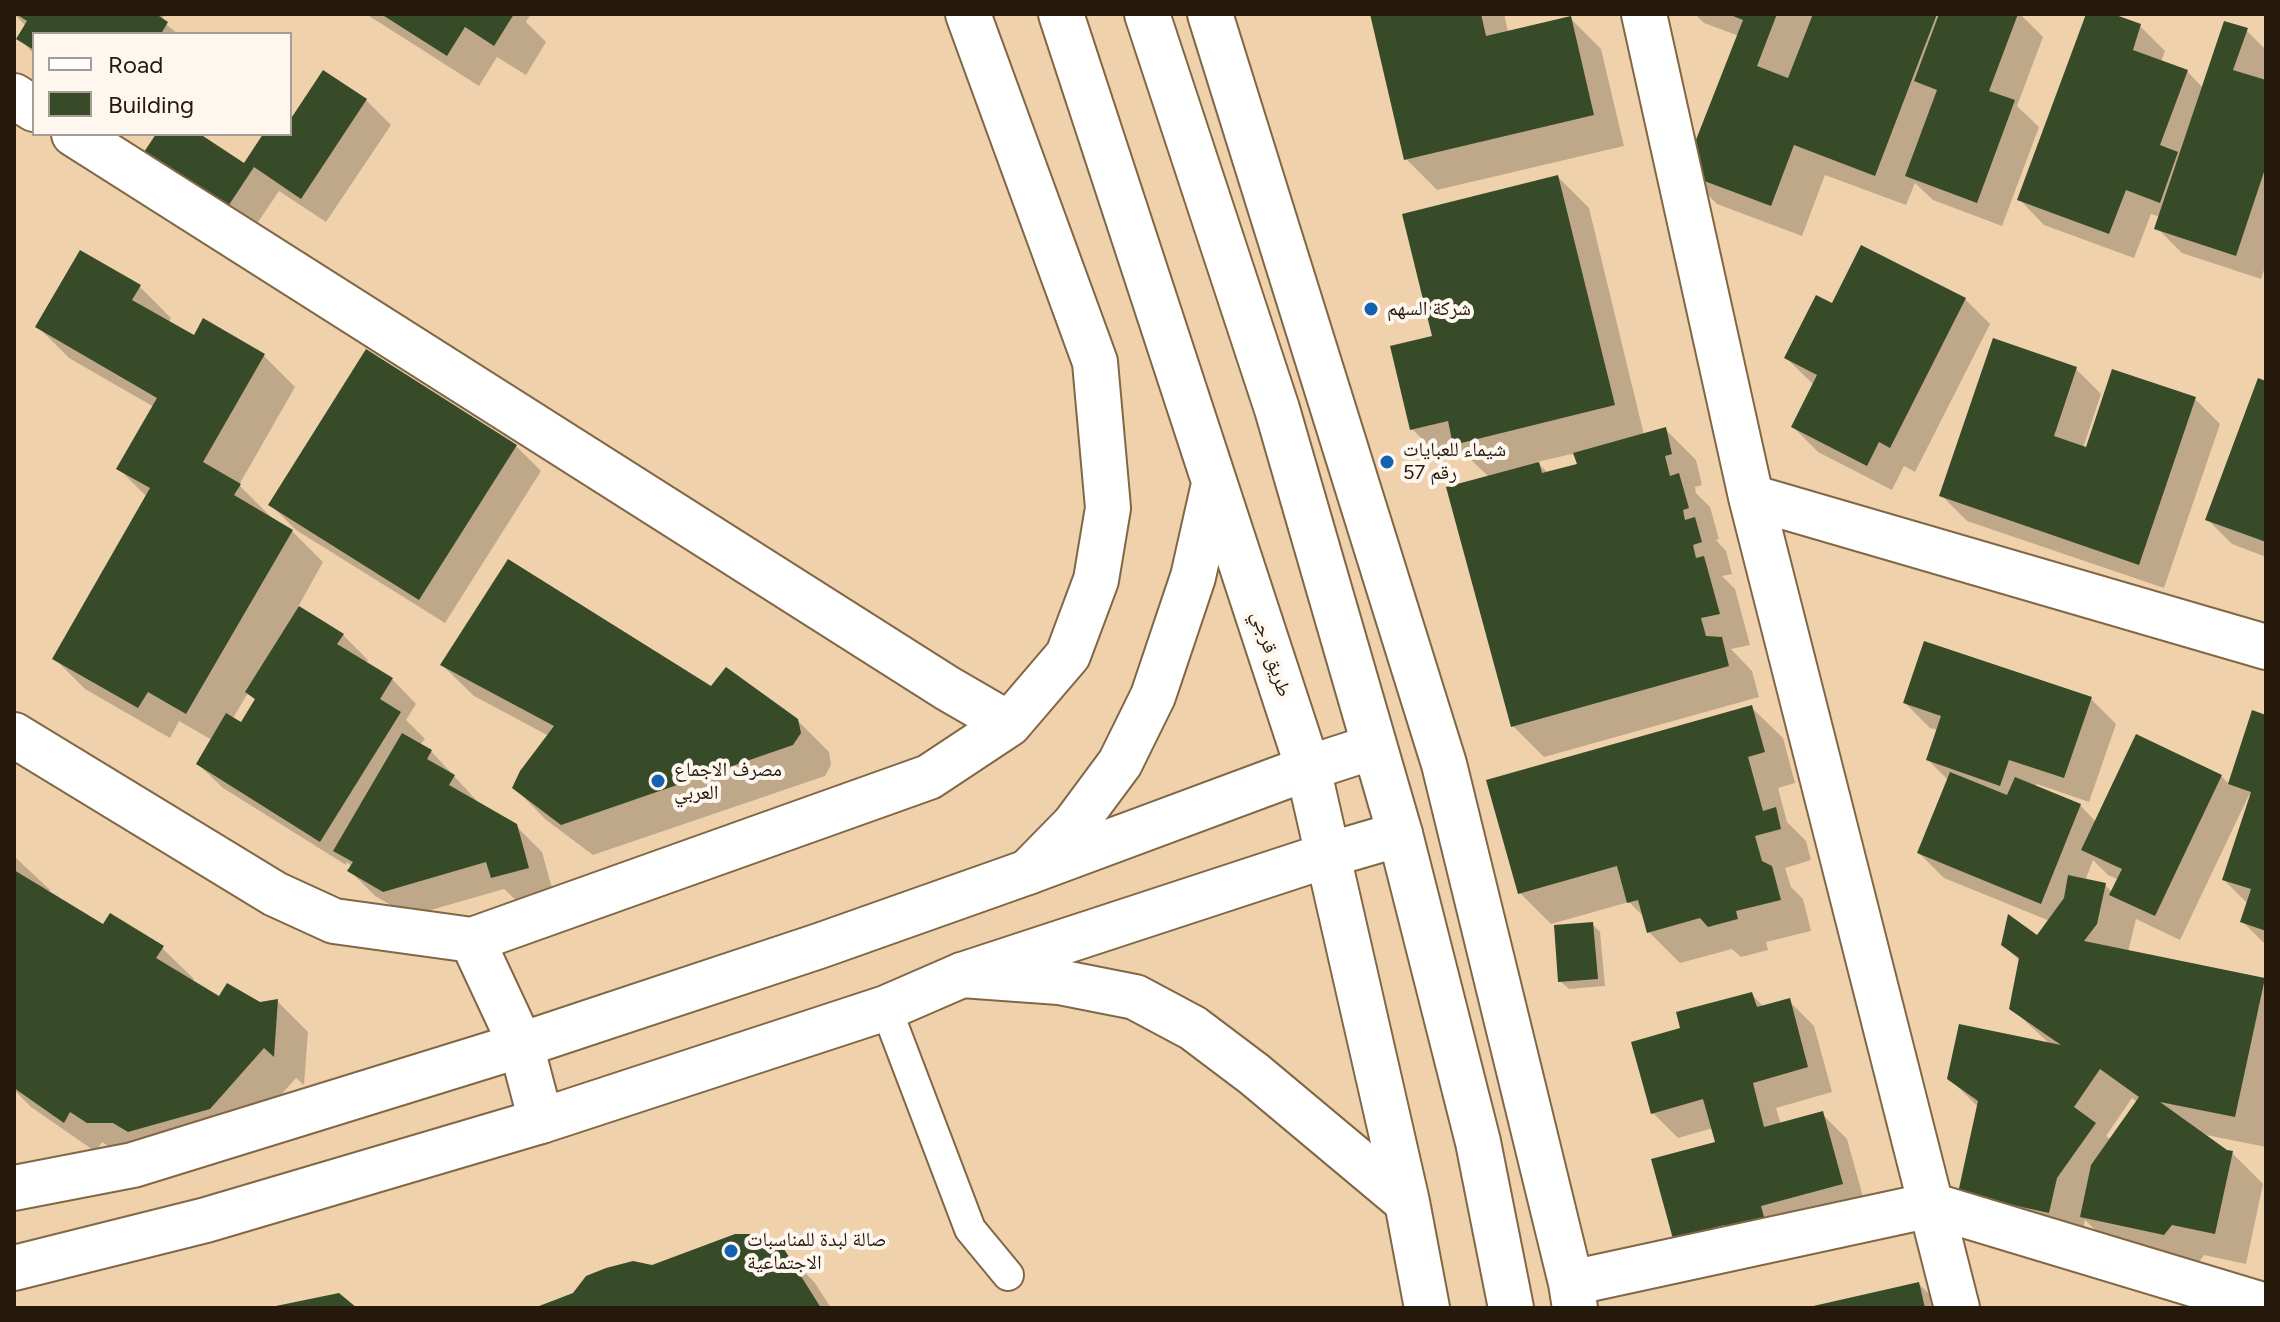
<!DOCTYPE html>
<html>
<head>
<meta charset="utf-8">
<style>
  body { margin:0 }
  #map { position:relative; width:2280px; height:1322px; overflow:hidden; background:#efd2ac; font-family:Figtree,sans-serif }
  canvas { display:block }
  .frame { position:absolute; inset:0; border:16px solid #24190b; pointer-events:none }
  .legend { position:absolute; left:32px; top:32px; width:260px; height:104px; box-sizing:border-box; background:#fdf7f0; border:2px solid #a69e94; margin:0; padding:10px 14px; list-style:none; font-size:24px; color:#24190b }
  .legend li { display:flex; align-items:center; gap:16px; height:40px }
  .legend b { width:40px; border:2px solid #a69e94 }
</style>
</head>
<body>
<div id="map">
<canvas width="2280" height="1322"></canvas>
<div class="frame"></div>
<ul class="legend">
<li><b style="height:10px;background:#fff"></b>Road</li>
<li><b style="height:22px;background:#374b29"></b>Building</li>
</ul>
</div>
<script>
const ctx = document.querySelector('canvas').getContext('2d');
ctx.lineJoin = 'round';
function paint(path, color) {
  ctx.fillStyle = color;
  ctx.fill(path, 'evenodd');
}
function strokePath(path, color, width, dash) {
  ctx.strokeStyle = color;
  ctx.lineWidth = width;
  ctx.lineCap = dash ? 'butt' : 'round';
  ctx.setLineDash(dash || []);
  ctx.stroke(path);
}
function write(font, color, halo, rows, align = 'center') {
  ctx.font = font + ' Figtree,"Noto Naskh Arabic",sans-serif';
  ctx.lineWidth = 8;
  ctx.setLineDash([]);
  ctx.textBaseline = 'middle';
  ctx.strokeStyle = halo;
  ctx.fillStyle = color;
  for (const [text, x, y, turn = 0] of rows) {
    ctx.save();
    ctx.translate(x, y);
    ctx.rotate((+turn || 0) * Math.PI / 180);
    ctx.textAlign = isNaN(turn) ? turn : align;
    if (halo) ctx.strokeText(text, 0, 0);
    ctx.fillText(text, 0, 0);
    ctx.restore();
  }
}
paint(new Path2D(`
  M 14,14 L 165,14 L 161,20 L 178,34 L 34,34 L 34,54 L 19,38 L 26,26 Z
  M 366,14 L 531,14 L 526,22 L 546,42 L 526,75 L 497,57 L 479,86 Z
  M 1372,14 L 1504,14 L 1508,32 L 1570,18 L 1601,49 L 1624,146 L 1437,190 L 1406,159 Z
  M 1695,14 L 2020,14 L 2043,37 L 2017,106 L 2039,127 L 2002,226 L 1933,200 L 1915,183 L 1906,205 L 1825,175 L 1802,236 L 1717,204 L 1686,173 L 1739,36 L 1704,23 Z
  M 2088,14 L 2107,14 L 2140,26 L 2165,51 L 2161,62 L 2187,71 L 2203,88 L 2246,30 L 2266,50 L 2266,71 L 2263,81 L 2266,82 L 2266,264 L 2261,279 L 2182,253 L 2157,228 L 2160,217 L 2151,214 L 2134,258 L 2044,225 L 2020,200 Z
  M 324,72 L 366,100 L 391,125 L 326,222 L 279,191 L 244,243 L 158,134 L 196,134 L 244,166 L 265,134 L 290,134 L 290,123 Z
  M 1558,177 L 1589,208 L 1644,435 L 1665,429 L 1696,460 L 1702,485 L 1695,487 L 1696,493 L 1710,507 L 1719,539 L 1716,540 L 1726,551 L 1732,574 L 1722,576 L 1735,589 L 1750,645 L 1731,649 L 1752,671 L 1759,697 L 1544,757 L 1513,726 L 1489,477 L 1466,455 L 1443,460 L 1412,429 L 1435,337 ZM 1576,453 L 1579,466 L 1549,474 L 1537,462 Z
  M 140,287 L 171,318 L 168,323 L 194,338 L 264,356 L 295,387 L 239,485 L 271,517 L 292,531 L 323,562 L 298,607 L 343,635 L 368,660 L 366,663 L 392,679 L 416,704 L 406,720 L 425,739 L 420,745 L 431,751 L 478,802 L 516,826 L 542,852 L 553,892 L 518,902 L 504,889 L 410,916 L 375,896 L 350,871 L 352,867 L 347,862 L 346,865 L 223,788 L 198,764 L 212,740 L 179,721 L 170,738 L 85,689 L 54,658 L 147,497 L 119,469 L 154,407 L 69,358 L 38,327 ZM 248,693 L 256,701 L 242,725 L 233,718 Z
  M 1965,299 L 1990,324 L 1915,472 L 1904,466 L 1892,490 L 1818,452 L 1793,427 L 1814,385 L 1786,358 L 1833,306 Z
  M 2076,369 L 2101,394 L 2083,448 L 2087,450 L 2195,399 L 2220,424 L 2164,588 L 1967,521 L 1942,496 Z
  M 2266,383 L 2266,557 L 2232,544 L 2207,519 Z
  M 516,446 L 541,471 L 445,623 L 296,530 L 271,505 Z
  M 442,665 L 711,688 L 797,720 L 829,752 L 831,765 L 825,776 L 593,855 L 545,819 L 514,787 L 549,736 L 474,696 Z
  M 2091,699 L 2116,724 L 2089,802 L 2037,784 L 2035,787 L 2080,805 L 2096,822 L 2221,776 L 2230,785 L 2253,713 L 2266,717 L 2266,945 L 2243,922 L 2248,904 L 2224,880 L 2251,796 L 2249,795 L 2180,940 L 2136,919 L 2128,952 L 2264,980 L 2266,983 L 2266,1147 L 2201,1134 L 2226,1152 L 2232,1153 L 2263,1184 L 2246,1264 L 2204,1255 L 2196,1266 L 2114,1248 L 2085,1220 L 2080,1243 L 1992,1224 L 1979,1108 L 1949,1078 L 2051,1045 L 2011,1008 L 2021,962 L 2003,945 L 2037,938 L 2050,921 L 1944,878 L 1919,853 L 1949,781 L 1928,760 L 1938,730 L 1930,728 L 1905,703 ZM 2093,860 L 2108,875 L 2119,880 L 2112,892 L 2105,885 L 2085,881 ZM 2132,1098 L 2138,1103 L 2111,1140 L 2106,1136 Z
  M 1751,707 L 1783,738 L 1795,783 L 1778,788 L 1787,822 L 1806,841 L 1811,860 L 1785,868 L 1791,887 L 1803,899 L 1811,931 L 1766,942 L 1768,950 L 1741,957 L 1732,949 L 1680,963 L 1649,932 L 1646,919 L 1629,902 L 1551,924 L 1520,893 Z
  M 14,856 L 50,890 L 48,893 L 104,927 L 162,948 L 194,979 L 192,982 L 220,999 L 260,1004 L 277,1001 L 308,1032 L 304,1085 L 296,1078 L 241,1140 L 120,1154 L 102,1142 L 96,1152 L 31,1107 L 14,1090 Z
  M 1592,924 L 1600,932 L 1605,986 L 1569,989 L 1560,981 Z
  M 1751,994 L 1764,1007 L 1789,1001 L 1814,1026 L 1832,1092 L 1776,1108 L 1781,1125 L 1822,1114 L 1847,1139 L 1866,1208 L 1675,1238 L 1718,1143 L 1713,1128 L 1678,1138 L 1653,1113 L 1682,1030 Z
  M 783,1250 L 815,1283 L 831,1308 L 539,1308 L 652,1268 Z
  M 1919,1284 L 1943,1308 L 1813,1308 Z`), '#0003');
paint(new Path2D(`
  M 16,14 L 156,14 L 168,22 L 161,34 L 34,34 L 34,50 L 16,39 L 27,21 Z
  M 381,14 L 514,14 L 494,46 L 465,27 L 447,56 Z
  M 1370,14 L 1481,14 L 1486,36 L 1571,16 L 1594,115 L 1404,160 Z
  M 1728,14 L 1777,14 L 1757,66 L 1788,78 L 1813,14 L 1937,14 L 1875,176 L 1794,145 L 1771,206 L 1683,173 L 1743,20 Z
  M 1939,14 L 2018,14 L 1989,91 L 2015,100 L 1977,203 L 1905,176 L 1937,90 L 1914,81 Z
  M 2086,14 L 2113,14 L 2141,24 L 2133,50 L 2188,70 L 2160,145 L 2178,152 L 2160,203 L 2126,190 L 2109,234 L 2017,200 Z
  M 2224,21 L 2248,28 L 2233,70 L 2266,80 L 2266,166 L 2236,256 L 2154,229 Z
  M 323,70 L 367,99 L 301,199 L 254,167 L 219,220 L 136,164 L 156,134 L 200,134 L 244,163 L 263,134 L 290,134 L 290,120 Z
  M 1558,175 L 1615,405 L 1453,445 L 1448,421 L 1410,430 L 1390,346 L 1432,336 L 1402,214 Z
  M 1861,245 L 1966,298 L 1890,448 L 1879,442 L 1867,466 L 1791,427 L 1817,375 L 1784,358 L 1816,295 L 1832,303 Z
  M 80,250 L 141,285 L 132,300 L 194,335 L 203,318 L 265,354 L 203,462 L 241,484 L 234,495 L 293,530 L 186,714 L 148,692 L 138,708 L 52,659 L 150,488 L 116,469 L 157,398 L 35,327 Z
  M 1993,338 L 2077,367 L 2054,436 L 2086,447 L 2112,369 L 2196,397 L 2139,565 L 1939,496 Z
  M 366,349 L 517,445 L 419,600 L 268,505 Z
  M 2258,378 L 2266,381 L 2266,542 L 2205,520 Z
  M 1666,427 L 1672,454 L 1665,456 L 1670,476 L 1679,473 L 1689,508 L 1683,510 L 1685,520 L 1695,517 L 1702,542 L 1693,545 L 1696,558 L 1704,556 L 1720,614 L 1701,618 L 1706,636 L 1722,637 L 1729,666 L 1511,727 L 1446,487 L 1539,462 L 1542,473 L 1577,464 L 1573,453 Z
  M 508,559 L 711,686 L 726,667 L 798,719 L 801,733 L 793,745 L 561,825 L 512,788 L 520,771 L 554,726 L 440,665 Z
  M 299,606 L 344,634 L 337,644 L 393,678 L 380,699 L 401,712 L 320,842 L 196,764 L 226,713 L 241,722 L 255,699 L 245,692 Z
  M 1924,641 L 2092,697 L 2064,778 L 2009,760 L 2000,786 L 1926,760 L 1941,716 L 1903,703 Z
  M 1752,705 L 1765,752 L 1748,757 L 1763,811 L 1776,807 L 1781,829 L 1755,836 L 1762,861 L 1772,866 L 1781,900 L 1736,911 L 1738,919 L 1708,927 L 1700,918 L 1647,933 L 1638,900 L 1627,903 L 1617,866 L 1518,894 L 1486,780 Z
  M 2252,710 L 2266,715 L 2266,931 L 2240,922 L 2251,889 L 2222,880 L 2251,792 L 2228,784 Z
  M 402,733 L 432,750 L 427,759 L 455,775 L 449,785 L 517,824 L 529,868 L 491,878 L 486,862 L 383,892 L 347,871 L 353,862 L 333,851 Z
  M 2136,734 L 2222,775 L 2155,916 L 2109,895 L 2122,869 L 2081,850 Z
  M 1950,772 L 2007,795 L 2015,777 L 2081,804 L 2041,904 L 1917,853 Z
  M 14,870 L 103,924 L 110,913 L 164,946 L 156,958 L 219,996 L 227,983 L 260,1002 L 278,999 L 274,1057 L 264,1048 L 210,1109 L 128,1132 L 113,1123 L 87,1123 L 70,1112 L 64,1123 L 14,1088 Z
  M 2068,875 L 2106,883 L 2097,924 L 2084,941 L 2265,978 L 2235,1117 L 2160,1102 L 2227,1150 L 2233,1151 L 2215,1234 L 2172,1225 L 2164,1235 L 2080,1217 L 2091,1165 L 2139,1097 L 2100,1069 L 2074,1107 L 2096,1123 L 2057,1178 L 2049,1213 L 1958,1193 L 1978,1101 L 1947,1079 L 1959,1024 L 2061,1045 L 2009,1009 L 2019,958 L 2001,945 L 2008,914 L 2037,935 L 2064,898 Z
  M 1593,922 L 1598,979 L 1558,982 L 1554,925 Z
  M 1752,992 L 1757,1007 L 1790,998 L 1808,1067 L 1753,1083 L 1764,1127 L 1823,1111 L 1843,1184 L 1761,1206 L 1767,1228 L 1728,1240 L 1724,1225 L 1673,1239 L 1651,1159 L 1715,1142 L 1703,1099 L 1651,1114 L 1631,1042 L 1680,1028 L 1676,1012 Z
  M 735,1234 L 753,1234 L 784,1249 L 821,1308 L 534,1308 L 573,1293 L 586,1276 L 606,1268 L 633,1261 L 652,1265 Z
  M 1919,1282 L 1925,1308 L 1810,1308 L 1809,1307 Z
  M 339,1293 L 357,1308 L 271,1308 L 271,1307 Z`), '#374b29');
const service = new Path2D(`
  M 886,1008 L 970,1229 L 1008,1275`);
const minor = new Path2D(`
  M 1210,14 L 1444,764 L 1571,1283 L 1575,1308
  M 1644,14 L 1751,497 L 1957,1308
  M 14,96 L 34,109
  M 74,134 L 947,688 L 1009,724
  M 1751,497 L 2266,647
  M 14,735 L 275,894 L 334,921 L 472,940 L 929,777 L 1009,724 L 1068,655 L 1096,580 L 1108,508 L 1095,362 L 968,14
  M 472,940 L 521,1045 L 541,1121
  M 1571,1283 L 1931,1205 L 2266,1306`);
const primary = new Path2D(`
  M 14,1188 L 133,1165 L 521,1045 L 819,946 L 1028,872 L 1308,768 L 1373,747
  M 14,1268 L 206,1220 L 541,1121 L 886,1008 L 962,975 L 1328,855 L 1400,834`);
const trunk = new Path2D(`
  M 1061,14 L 1308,768 L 1407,1202 L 1427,1308
  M 1147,14 L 1277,409 L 1400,834 L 1478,1142 L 1511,1308
  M 1028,872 L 1074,825 L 1120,763 L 1153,696 L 1193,577 L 1214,484
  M 962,975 L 1059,982 L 1135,997 L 1193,1028 L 1254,1074 L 1407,1202`);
strokePath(service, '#816745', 34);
strokePath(minor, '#816745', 48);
strokePath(primary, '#816745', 48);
strokePath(trunk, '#816745', 48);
strokePath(service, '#fff', 30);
strokePath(minor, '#fff', 44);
strokePath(primary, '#fff', 44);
strokePath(trunk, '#fff', 44);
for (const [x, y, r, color] of [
  [1371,309,8,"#1361b0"],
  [1387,462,8,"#1361b0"],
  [658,781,8,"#1361b0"],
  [731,1251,8,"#1361b0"]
]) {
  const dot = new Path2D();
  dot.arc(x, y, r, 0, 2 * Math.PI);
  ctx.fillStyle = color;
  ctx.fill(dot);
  strokePath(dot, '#fdf7f0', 3);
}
write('20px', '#24190b', '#fdf7f0', [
  ["شركة السهم",1387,309],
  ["شيماء للعبايات",1403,450],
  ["رقم 57",1403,473],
  ["مصرف الاجماع",674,770],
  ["العربي",674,793],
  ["صالة لبدة للمناسبات",747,1240],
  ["الاجتماعية",747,1263]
], 'left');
write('20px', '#24190b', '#fdf7f0', [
  ["طريق قرجي",1271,654,72]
]);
</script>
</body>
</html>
